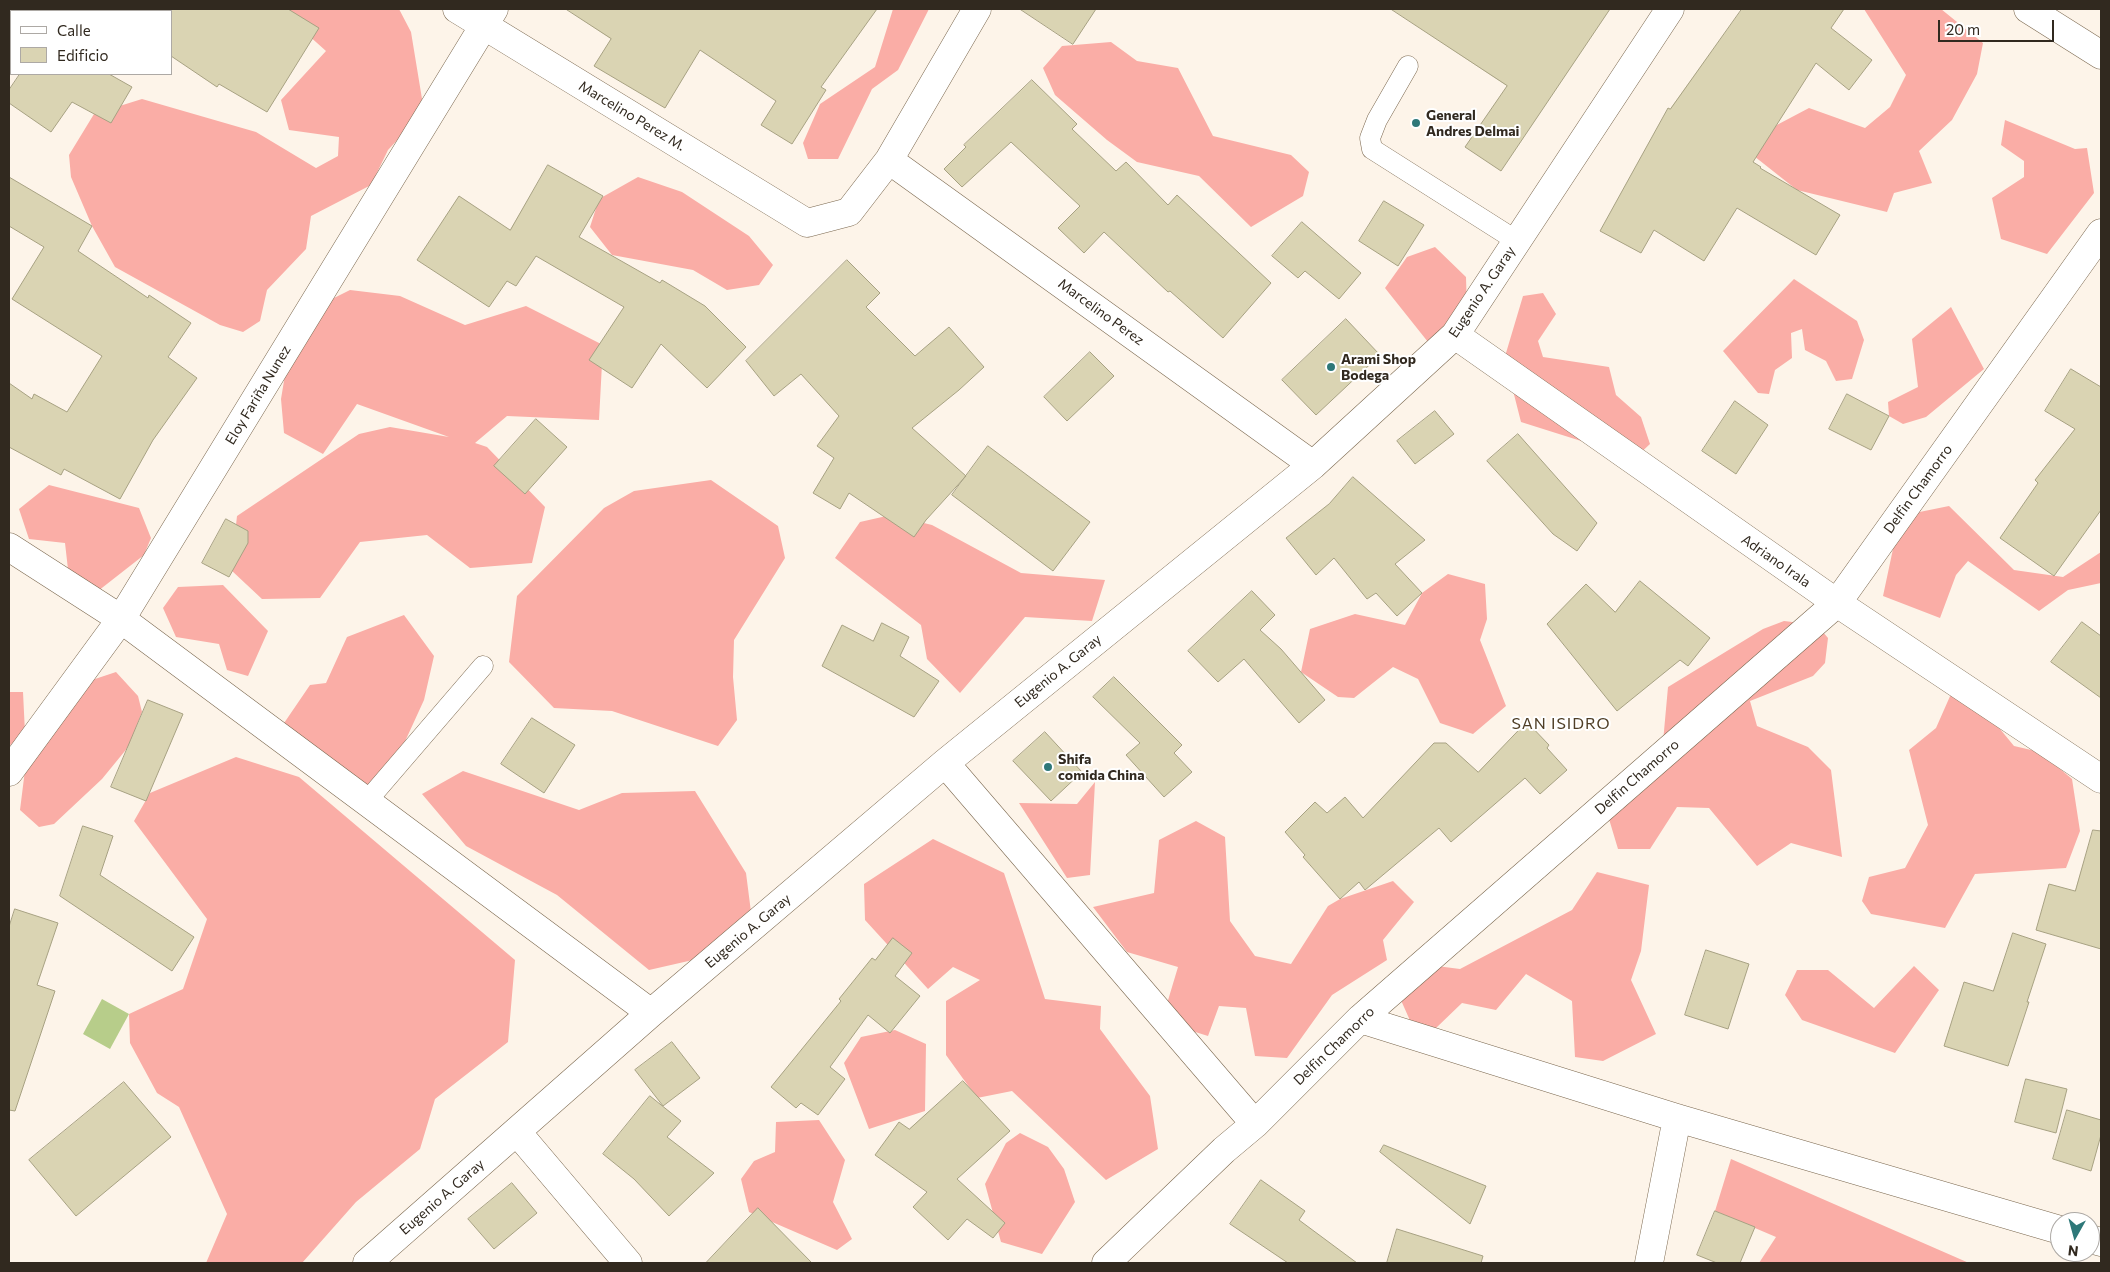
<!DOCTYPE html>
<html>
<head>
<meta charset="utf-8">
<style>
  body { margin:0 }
  #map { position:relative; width:2110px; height:1272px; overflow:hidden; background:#fdf4e9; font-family:Commissioner,sans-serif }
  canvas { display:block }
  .frame { position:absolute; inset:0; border:10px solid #31291f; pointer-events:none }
  .legend { position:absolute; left:10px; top:10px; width:162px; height:65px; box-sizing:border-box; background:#fff; border:1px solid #ada9a5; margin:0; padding:6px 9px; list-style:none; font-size:15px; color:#31291f }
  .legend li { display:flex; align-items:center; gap:10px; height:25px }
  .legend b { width:25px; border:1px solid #ada9a5 }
  .north { position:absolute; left:2050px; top:1212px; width:50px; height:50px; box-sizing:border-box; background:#fff; border:1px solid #ada9a5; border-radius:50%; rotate:187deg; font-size:14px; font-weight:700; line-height:20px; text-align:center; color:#31291f }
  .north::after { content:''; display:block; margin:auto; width:18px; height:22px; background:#2e7879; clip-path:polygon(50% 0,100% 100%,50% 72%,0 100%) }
  .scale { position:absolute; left:1938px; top:20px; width:116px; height:22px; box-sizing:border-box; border:2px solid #31291f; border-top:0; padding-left:6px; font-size:15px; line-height:18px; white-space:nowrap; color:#31291f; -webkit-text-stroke:4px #fff; paint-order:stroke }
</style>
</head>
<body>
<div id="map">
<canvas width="2110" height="1272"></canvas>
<div class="frame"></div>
<ul class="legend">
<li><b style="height:6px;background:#fff"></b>Calle</li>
<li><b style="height:14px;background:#dad4b3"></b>Edificio</li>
</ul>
<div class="north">N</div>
<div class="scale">20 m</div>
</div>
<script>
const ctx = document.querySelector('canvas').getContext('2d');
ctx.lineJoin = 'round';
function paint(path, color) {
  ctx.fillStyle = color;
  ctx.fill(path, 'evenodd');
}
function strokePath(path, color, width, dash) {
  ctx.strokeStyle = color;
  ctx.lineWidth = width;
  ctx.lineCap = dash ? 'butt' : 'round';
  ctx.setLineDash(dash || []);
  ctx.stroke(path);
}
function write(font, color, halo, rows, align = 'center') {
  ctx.font = font + ' Commissioner,sans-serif';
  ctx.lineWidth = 4;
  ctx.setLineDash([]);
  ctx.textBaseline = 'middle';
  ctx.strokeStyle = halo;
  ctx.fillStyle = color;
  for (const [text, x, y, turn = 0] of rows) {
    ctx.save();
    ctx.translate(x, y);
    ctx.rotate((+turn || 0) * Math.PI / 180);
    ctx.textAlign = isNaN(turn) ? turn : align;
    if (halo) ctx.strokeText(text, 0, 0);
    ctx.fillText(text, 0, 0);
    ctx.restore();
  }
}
paint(new Path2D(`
  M 285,9 L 399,9 L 411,32 L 424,111 L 388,150 L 371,185 L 311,216 L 306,249 L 267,290 L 260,321 L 243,332 L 220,325 L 115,267 L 92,226 L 71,177 L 69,155 L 94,114 L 142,99 L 256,132 L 316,168 L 338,156 L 339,137 L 289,130 L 281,100 L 326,51 L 288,17 Z
  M 893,9 L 929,9 L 898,70 L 872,89 L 838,159 L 808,159 L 803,143 L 820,104 L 875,67 Z
  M 1864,9 L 1941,9 L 1983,43 L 1977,74 L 1952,120 L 1919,151 L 1932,183 L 1894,193 L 1887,212 L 1797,190 L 1721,130 L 1773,127 L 1809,108 L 1865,128 L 1890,107 L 1906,75 Z
  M 1111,42 L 1137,61 L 1178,68 L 1213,136 L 1291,155 L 1309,172 L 1303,196 L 1251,227 L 1199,176 L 1137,162 L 1107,140 L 1055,95 L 1043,68 L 1062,46 Z
  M 2005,120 L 2075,149 L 2087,148 L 2094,193 L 2047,254 L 2001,239 L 1992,198 L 2024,177 L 2024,161 L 2001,145 Z
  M 638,177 L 682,192 L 749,236 L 773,265 L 759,285 L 727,290 L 693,270 L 612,255 L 590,227 L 599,199 Z
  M 1435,247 L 1466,277 L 1467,312 L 1428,342 L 1385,288 L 1407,257 Z
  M 1794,279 L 1857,321 L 1864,340 L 1852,379 L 1836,381 L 1826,361 L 1805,350 L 1802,329 L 1791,333 L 1792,358 L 1775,370 L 1769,394 L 1758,393 L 1723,351 Z
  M 350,290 L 400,296 L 465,325 L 526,306 L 603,345 L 599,420 L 507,416 L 475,443 L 487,447 L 545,507 L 532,563 L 470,568 L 427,535 L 360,542 L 320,598 L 262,599 L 231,570 L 237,516 L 359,434 L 390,427 L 449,437 L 357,404 L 323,454 L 284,433 L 281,399 L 291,339 L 320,305 Z
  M 1543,293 L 1556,314 L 1538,341 L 1543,357 L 1609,367 L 1616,395 L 1641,417 L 1650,444 L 1635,458 L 1521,422 L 1506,363 L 1506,353 L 1523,296 Z
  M 1951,307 L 1984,369 L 1926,417 L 1903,424 L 1889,416 L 1888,402 L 1918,387 L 1912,339 Z
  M 711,480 L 778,526 L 785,558 L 734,640 L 733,677 L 737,720 L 718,746 L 612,711 L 554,708 L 509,662 L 517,596 L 604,508 L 634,491 Z
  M 49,485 L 139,508 L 151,538 L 144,555 L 98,591 L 69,578 L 65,543 L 29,539 L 19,509 Z
  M 1949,506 L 2014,570 L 2063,577 L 2101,552 L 2101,583 L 2068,590 L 2039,611 L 1968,561 L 1956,575 L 1940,618 L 1883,596 L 1900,516 Z
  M 891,515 L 932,525 L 1021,573 L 1105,580 L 1092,621 L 1025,617 L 960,693 L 927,659 L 921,625 L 835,558 L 860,522 Z
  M 1448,574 L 1485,584 L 1487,619 L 1480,640 L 1506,706 L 1473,734 L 1440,723 L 1418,679 L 1393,667 L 1354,698 L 1338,697 L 1301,672 L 1310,629 L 1355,614 L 1405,625 L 1422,593 Z
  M 223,585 L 268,631 L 248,676 L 227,670 L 219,644 L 176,637 L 163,608 L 178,587 Z
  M 404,615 L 434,656 L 424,700 L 402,748 L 359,796 L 280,729 L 310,685 L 326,683 L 347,637 Z
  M 1784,621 L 1817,625 L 1828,638 L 1825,663 L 1813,676 L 1750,701 L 1757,726 L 1808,747 L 1831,770 L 1842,857 L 1791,843 L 1757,866 L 1709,808 L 1677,807 L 1650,849 L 1618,849 L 1606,809 L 1660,775 L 1668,687 L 1763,629 Z
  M 116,672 L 138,696 L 142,712 L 129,746 L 102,779 L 54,824 L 39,827 L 20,810 L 25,770 L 77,685 Z
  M 9,692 L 23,692 L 25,733 L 9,746 Z
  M 1951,694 L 1977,701 L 2014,746 L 2040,752 L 2072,779 L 2080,831 L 2066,868 L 1975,874 L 1945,928 L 1871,914 L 1862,901 L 1869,877 L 1905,868 L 1928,825 L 1909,750 L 1936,728 Z
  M 236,757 L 299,777 L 515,960 L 508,1042 L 435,1099 L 420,1149 L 356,1202 L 302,1263 L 206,1263 L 227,1214 L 179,1107 L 157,1093 L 130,1043 L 129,1014 L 183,989 L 207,919 L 134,821 L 150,793 Z
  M 463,771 L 579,810 L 622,793 L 695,791 L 746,873 L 751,912 L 706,957 L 649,970 L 557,895 L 466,846 L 422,794 Z
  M 1095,782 L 1090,875 L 1067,878 L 1019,803 L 1077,804 Z
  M 1196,821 L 1225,837 L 1230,921 L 1255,956 L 1291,964 L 1328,906 L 1340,899 L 1393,881 L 1414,902 L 1383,940 L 1387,960 L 1332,995 L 1287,1058 L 1255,1056 L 1246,1008 L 1219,1006 L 1208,1036 L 1189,1030 L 1166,1007 L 1178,967 L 1127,952 L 1093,907 L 1154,893 L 1159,840 Z
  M 933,839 L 1004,873 L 1045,999 L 1101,1006 L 1100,1029 L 1150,1096 L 1158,1149 L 1106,1180 L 1012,1091 L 977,1098 L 946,1055 L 946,1001 L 980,980 L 953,967 L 928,989 L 865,920 L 864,884 Z
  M 1597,872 L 1649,885 L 1641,951 L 1631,980 L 1656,1034 L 1603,1061 L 1575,1057 L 1572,1001 L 1526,974 L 1496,1010 L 1462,1003 L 1436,1028 L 1412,1025 L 1400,998 L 1429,965 L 1460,969 L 1572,910 Z
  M 1914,966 L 1939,990 L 1895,1053 L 1802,1020 L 1785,995 L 1797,970 L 1828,970 L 1874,1008 Z
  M 895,1030 L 926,1044 L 925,1111 L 869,1129 L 844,1063 L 861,1037 Z
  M 819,1120 L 845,1160 L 833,1202 L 852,1239 L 837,1250 L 749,1212 L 741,1179 L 754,1161 L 775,1152 L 776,1122 Z
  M 1020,1133 L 1048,1147 L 1064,1169 L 1075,1202 L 1042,1254 L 1001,1242 L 985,1184 L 1006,1143 Z
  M 1731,1159 L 1969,1263 L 1759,1263 L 1776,1237 L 1715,1211 Z`), '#faada6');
paint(new Path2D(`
  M 102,999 L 129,1014 L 110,1049 L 83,1034 Z`), '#b7cd8a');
const building = new Path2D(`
  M 171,9 L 288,9 L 319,28 L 267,112 L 219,84 L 217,87 L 171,56 Z
  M 566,9 L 877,9 L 821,87 L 826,90 L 792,144 L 761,125 L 776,101 L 700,50 L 665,108 L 594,66 L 611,39 Z
  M 1020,9 L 1096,9 L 1073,44 Z
  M 1391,9 L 1610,9 L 1501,171 L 1465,147 L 1507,86 Z
  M 1742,9 L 1844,9 L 1831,28 L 1872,60 L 1849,90 L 1816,63 L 1753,162 L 1761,167 L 1760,168 L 1840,215 L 1816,255 L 1737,208 L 1704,261 L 1654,230 L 1641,253 L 1600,231 L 1668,108 L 1670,109 Z
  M 20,74 L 109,74 L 132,87 L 111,123 L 72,102 L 51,132 L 9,103 L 9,90 Z
  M 1032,80 L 1077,124 L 1072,129 L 1116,171 L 1126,162 L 1168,205 L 1177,195 L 1271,283 L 1223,338 L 1170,291 L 1168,292 L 1104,232 L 1084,253 L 1058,228 L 1080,206 L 1011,142 L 962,187 L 944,169 L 966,147 L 964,145 Z
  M 548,165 L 603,196 L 579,237 L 660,283 L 662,280 L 705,306 L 746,347 L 707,388 L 661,344 L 632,388 L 589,360 L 624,307 L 536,256 L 516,286 L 507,281 L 489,307 L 417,260 L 459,196 L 510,230 Z
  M 9,177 L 92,226 L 78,251 L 148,298 L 149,295 L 191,323 L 168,357 L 197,378 L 153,440 L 120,499 L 64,469 L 61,475 L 9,447 L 9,383 L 32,399 L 34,394 L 67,412 L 102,356 L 12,299 L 44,247 L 9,226 Z
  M 1384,201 L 1424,225 L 1398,266 L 1359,241 Z
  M 1302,222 L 1361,273 L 1339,299 L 1305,271 L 1298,278 L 1272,256 Z
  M 847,260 L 880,293 L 866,307 L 915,356 L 949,327 L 984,367 L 959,390 L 912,428 L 966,476 L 926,520 L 914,537 L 849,493 L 840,509 L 813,493 L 834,458 L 817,446 L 839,416 L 801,374 L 774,396 L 746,361 Z
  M 1346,319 L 1380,355 L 1316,415 L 1282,380 Z
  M 1090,352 L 1114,376 L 1067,421 L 1044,397 Z
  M 2071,369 L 2101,387 L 2101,510 L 2054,576 L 2000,538 L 2038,483 L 2035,480 L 2075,429 L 2045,411 Z
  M 1847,394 L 1889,416 L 1871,450 L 1829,429 Z
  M 1735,401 L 1768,425 L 1736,474 L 1702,451 Z
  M 1435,411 L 1454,434 L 1415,464 L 1397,441 Z
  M 536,419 L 567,447 L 525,494 L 494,466 Z
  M 1518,434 L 1597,523 L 1577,551 L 1553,534 L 1487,461 Z
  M 988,446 L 1090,522 L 1053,571 L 952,495 Z
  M 1353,477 L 1425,540 L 1395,564 L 1422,593 L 1397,616 L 1376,593 L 1367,599 L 1334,558 L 1316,575 L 1286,538 L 1329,504 Z
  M 226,519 L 248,531 L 248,543 L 229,577 L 202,563 Z
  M 1640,581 L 1710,638 L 1688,666 L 1680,660 L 1617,711 L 1547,624 L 1586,584 L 1615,612 Z
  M 1252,591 L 1275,615 L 1260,630 L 1281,649 L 1325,700 L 1299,723 L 1244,659 L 1218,682 L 1188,651 Z
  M 2082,622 L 2101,636 L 2101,698 L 2051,662 Z
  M 882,623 L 909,637 L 900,656 L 939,681 L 914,717 L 822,666 L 842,625 L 873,641 Z
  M 1114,677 L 1182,745 L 1174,753 L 1192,772 L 1164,797 L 1126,755 L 1140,743 L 1093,697 Z
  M 148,700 L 183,714 L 146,801 L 111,787 Z
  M 532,718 L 575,745 L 544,793 L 501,764 Z
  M 1527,722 L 1549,745 L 1547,748 L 1567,770 L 1540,794 L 1525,778 L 1451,842 L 1439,828 L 1365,890 L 1359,882 L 1340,899 L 1303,857 L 1305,855 L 1285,832 L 1315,802 L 1327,813 L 1345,797 L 1363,818 L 1434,743 L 1446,743 L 1478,772 Z
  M 1045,732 L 1082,772 L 1051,801 L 1013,761 Z
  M 83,826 L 113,836 L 100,875 L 194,937 L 172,971 L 60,896 Z
  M 2093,830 L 2101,831 L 2101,949 L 2036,930 L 2049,884 L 2075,891 Z
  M 15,909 L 58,923 L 37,985 L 55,991 L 15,1111 L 9,1110 L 9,927 Z
  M 2013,933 L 2046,944 L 2027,1002 L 2029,1002 L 2008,1066 L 1944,1046 L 1964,982 L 1993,991 Z
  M 893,938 L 912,953 L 895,976 L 920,996 L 890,1033 L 868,1015 L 830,1067 L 845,1079 L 818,1115 L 801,1103 L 796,1108 L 771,1087 L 841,1001 L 839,999 L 872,958 L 875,960 Z
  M 1706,950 L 1749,964 L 1728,1029 L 1685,1015 Z
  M 672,1042 L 700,1078 L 663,1106 L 635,1070 Z
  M 2026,1079 L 2067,1089 L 2056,1133 L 2015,1122 Z
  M 963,1081 L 1010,1131 L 957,1179 L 1005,1223 L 993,1238 L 967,1219 L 948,1240 L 913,1207 L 927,1192 L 875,1155 L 899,1122 L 909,1129 Z
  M 124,1082 L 171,1137 L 76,1216 L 29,1160 Z
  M 650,1096 L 681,1121 L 667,1137 L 714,1173 L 669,1216 L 634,1179 L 603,1154 Z
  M 2067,1110 L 2101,1120 L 2101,1135 L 2091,1171 L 2053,1159 Z
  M 1384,1145 L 1486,1186 L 1470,1224 L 1380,1152 Z
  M 1261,1180 L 1305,1211 L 1299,1220 L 1357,1263 L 1288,1263 L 1230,1224 Z
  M 512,1183 L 537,1213 L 494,1249 L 468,1219 Z
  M 758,1208 L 812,1263 L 706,1263 Z
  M 1715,1211 L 1755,1227 L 1740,1263 L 1717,1263 L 1697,1255 Z
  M 1397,1229 L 1483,1256 L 1481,1263 L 1387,1263 Z`);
paint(building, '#dad4b3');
strokePath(building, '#a7a182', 1);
const service = new Path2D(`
  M 1408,66 L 1377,120 L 1370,138 L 1372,149 L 1517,241
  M 367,801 L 483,666`);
const minor = new Path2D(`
  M 457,9 L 807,223 L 849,212 L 889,160 L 977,9
  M 2028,9 L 2101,55
  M 889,160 L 1313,465
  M 1455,335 L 1837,603 L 2101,779
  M 9,547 L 121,619 L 651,1013
  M 945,763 L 1255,1124
  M 9,772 L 121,619 L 494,9
  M 1360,1019 L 1677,1118 L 2060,1230
  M 517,1132 L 628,1263
  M 2090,1239 L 2101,1242
  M 367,1263 L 651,1013 L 945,763 L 1313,465 L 1455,335 L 1670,9
  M 1106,1263 L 1224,1150 L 1255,1124 L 1360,1019 L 1837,603 L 2101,233
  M 1649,1263 L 1677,1118`);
strokePath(service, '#7b684f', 21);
strokePath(minor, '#7b684f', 29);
strokePath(service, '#fff', 20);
strokePath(minor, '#fff', 28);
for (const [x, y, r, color] of [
  [1416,123,5,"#2e7879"],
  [1331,367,5,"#2e7879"],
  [1048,767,5,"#2e7879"]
]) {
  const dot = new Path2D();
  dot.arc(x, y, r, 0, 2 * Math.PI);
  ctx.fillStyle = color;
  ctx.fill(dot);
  strokePath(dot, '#fff', 2);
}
write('bold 14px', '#31291f', '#fff', [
  ["General",1426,115],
  ["Andres Delmai",1426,131],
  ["Arami Shop",1341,359],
  ["Bodega",1341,375],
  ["Shifa",1058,759],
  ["comida China",1058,775]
], 'left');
write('14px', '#31291f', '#fff', [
  ["Marcelino Perez M.",632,116,31],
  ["Eugenio A. Garay",1482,292,-56],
  ["Marcelino Perez",1101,312,36],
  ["Eloy Fariña Nunez",258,395,-59],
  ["Delfin Chamorro",1918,489,-54],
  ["Adriano Irala",1776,561,35],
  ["Eugenio A. Garay",1058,671,-39],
  ["Delfin Chamorro",1637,777,-41],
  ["Eugenio A. Garay",748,931,-40],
  ["Delfin Chamorro",1334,1046,-44],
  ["Eugenio A. Garay",442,1197,-41]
]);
ctx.letterSpacing = '1px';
write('16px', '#4f3e26', '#fff', [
  ["SAN ISIDRO",1561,724]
]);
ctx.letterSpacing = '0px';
</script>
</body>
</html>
